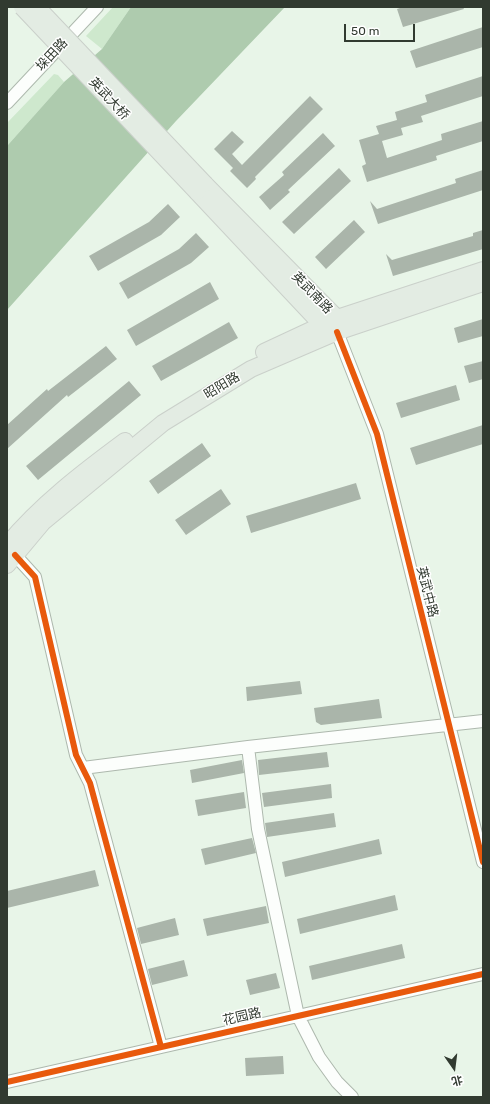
<!DOCTYPE html>
<html>
<head>
<meta charset="utf-8">
<style>
  body { margin:0 }
  #map { position:relative; width:490px; height:1104px; overflow:hidden; background:#e8f5e8; font-family:Rubik,"Noto Sans SC",sans-serif }
  canvas { display:block }
  .frame { position:absolute; inset:0; border:8px solid #313a30; pointer-events:none }
  .north { position:absolute; left:434px; top:1048px; width:40px; height:40px; -webkit-text-stroke:3px #fff; paint-order:stroke; rotate:166deg; font-size:11px; font-weight:700; line-height:16px; text-align:center; color:#313a30 }
  .north::after { content:''; display:block; margin:auto; width:14px; height:18px; background:#313a30; clip-path:polygon(50% 0,100% 100%,50% 72%,0 100%) }
  .scale { position:absolute; left:344px; top:24px; width:71px; height:18px; box-sizing:border-box; border:2px solid #313a30; border-top:0; padding-left:5px; font-size:12px; line-height:14px; white-space:nowrap; color:#313a30; -webkit-text-stroke:3px #fff; paint-order:stroke }
</style>
</head>
<body>
<div id="map">
<canvas width="490" height="1104"></canvas>
<div class="frame"></div>
<div class="north">北</div>
<div class="scale">50 m</div>
</div>
<script>
const ctx = document.querySelector('canvas').getContext('2d');
ctx.lineJoin = 'round';
function paint(path, color) {
  ctx.fillStyle = color;
  ctx.fill(path, 'evenodd');
}
function strokePath(path, color, width, dash) {
  ctx.strokeStyle = color;
  ctx.lineWidth = width;
  ctx.lineCap = dash ? 'butt' : 'round';
  ctx.setLineDash(dash || []);
  ctx.stroke(path);
}
function write(font, color, halo, rows, align = 'center') {
  ctx.font = font + ' Rubik,"Noto Sans SC",sans-serif';
  ctx.lineWidth = 3;
  ctx.setLineDash([]);
  ctx.textBaseline = 'middle';
  ctx.strokeStyle = halo;
  ctx.fillStyle = color;
  for (const [text, x, y, turn = 0] of rows) {
    ctx.save();
    ctx.translate(x, y);
    ctx.rotate((+turn || 0) * Math.PI / 180);
    ctx.textAlign = isNaN(turn) ? turn : align;
    if (halo) ctx.strokeText(text, 0, 0);
    ctx.fillText(text, 0, 0);
    ctx.restore();
  }
}
paint(new Path2D(`
  M 113,7 L 131,7 L 102,49 L 86,36 Z
  M 54,74 L 58,75 L 64,82 L 7,146 L 7,123 Z`), '#cee8cd');
paint(new Path2D(`
  M 131,7 L 285,7 L 176,121 L 7,310 L 7,146 L 64,82 L 102,49 Z`), '#aecbae');
paint(new Path2D(`
  M 403,7 L 463,7 L 464,9 L 403,27 L 397,9 Z
  M 483,27 L 483,47 L 416,68 L 410,51 Z
  M 483,76 L 483,96 L 421,116 L 423,122 L 401,128 L 403,135 L 382,141 L 387,158 L 442,140 L 441,134 L 483,121 L 483,141 L 436,156 L 437,160 L 367,182 L 362,166 L 366,164 L 359,140 L 379,134 L 376,126 L 397,120 L 395,112 L 427,102 L 425,95 Z
  M 310,96 L 323,109 L 255,177 L 256,179 L 247,188 L 230,171 L 233,168 L 214,149 L 232,131 L 244,142 L 232,154 L 242,165 Z
  M 323,133 L 335,146 L 288,190 L 290,192 L 270,210 L 259,197 L 284,175 L 282,172 Z
  M 339,168 L 351,181 L 294,234 L 282,222 Z
  M 483,170 L 483,190 L 378,224 L 370,201 L 377,209 L 456,183 L 455,179 Z
  M 168,204 L 180,217 L 161,235 L 98,271 L 89,256 L 149,222 Z
  M 354,220 L 365,232 L 326,269 L 315,257 Z
  M 483,230 L 483,249 L 393,276 L 386,254 L 392,260 L 473,236 L 473,233 Z
  M 196,233 L 209,247 L 191,263 L 128,299 L 119,283 L 179,249 Z
  M 210,282 L 219,299 L 136,346 L 127,330 Z
  M 483,319 L 483,336 L 458,343 L 454,328 Z
  M 229,322 L 238,338 L 161,381 L 152,366 Z
  M 106,346 L 117,359 L 68,397 L 67,395 L 7,449 L 7,425 L 47,389 L 48,391 Z
  M 483,361 L 483,379 L 469,383 L 464,366 Z
  M 129,381 L 141,395 L 38,480 L 26,466 Z
  M 456,385 L 460,400 L 401,418 L 396,403 Z
  M 483,425 L 483,444 L 416,465 L 410,448 Z
  M 202,443 L 211,456 L 158,494 L 149,481 Z
  M 356,483 L 361,499 L 251,533 L 246,516 Z
  M 221,489 L 231,504 L 186,535 L 175,520 Z
  M 300,681 L 302,694 L 247,701 L 246,687 Z
  M 379,699 L 382,718 L 321,725 L 316,722 L 314,708 Z
  M 327,752 L 329,767 L 259,775 L 258,760 Z
  M 242,760 L 244,773 L 192,783 L 190,770 Z
  M 331,784 L 332,798 L 264,807 L 262,793 Z
  M 244,792 L 246,808 L 198,816 L 195,800 Z
  M 334,813 L 336,827 L 267,837 L 265,823 Z
  M 252,838 L 256,853 L 205,865 L 201,849 Z
  M 379,839 L 382,854 L 285,877 L 282,862 Z
  M 95,870 L 99,886 L 7,908 L 7,891 Z
  M 395,895 L 398,910 L 300,934 L 297,919 Z
  M 266,906 L 269,923 L 207,936 L 203,919 Z
  M 175,918 L 179,935 L 141,944 L 137,928 Z
  M 402,944 L 405,958 L 312,980 L 309,966 Z
  M 184,960 L 188,976 L 152,985 L 148,969 Z
  M 276,973 L 280,988 L 250,995 L 246,980 Z
  M 283,1056 L 284,1074 L 246,1076 L 245,1058 Z`), '#aab5aa');
const minor = new Path2D(`
  M 7,103 L 97,7
  M 337,332 L 377,434 L 483,862
  M 15,555 L 35,577 L 76,755 L 90,783 L 161,1047
  M 248,747 L 258,829 L 298,1016 L 319,1057 L 337,1082 L 352,1097
  M 83,768 L 248,747 L 483,721
  M 7,1082 L 483,974`);
const major = new Path2D(`
  M 197,192 L 322,325 L 337,332 L 337,318 L 205,184
  M 264,352 L 337,318 L 483,270
  M 7,545 C 40,505 83,472 125,441
  M 7,565 L 43,522 L 163,423 L 251,369 L 337,332 L 483,283`);
strokePath(minor, '#adb8ad', 14);
strokePath(major, '#cad0ca', 18);
strokePath(minor, '#fcfefc', 12);
strokePath(major, '#e3ece3', 16);
const majorBridge = new Path2D(`
  M 22,7 L 197,192
  M 37,7 L 205,184`);
strokePath(majorBridge, '#cad0ca', 18, []);
strokePath(majorBridge, '#e3ece3', 16);
strokePath(new Path2D(`
  M 337,332 L 377,434 L 483,862
  M 15,555 L 35,577 L 76,755 L 90,783 L 161,1047
  M 7,1082 L 483,974`), '#e8590c', 6);
write('13px', '#313a30', '#fff', [
  ["垛田路",52,55,-47],
  ["英武大桥",109,99,47],
  ["英武南路",312,293,46],
  ["昭阳路",222,386,-31],
  ["英武中路",427,592,76],
  ["花园路",242,1017,-13]
]);
</script>
</body>
</html>
